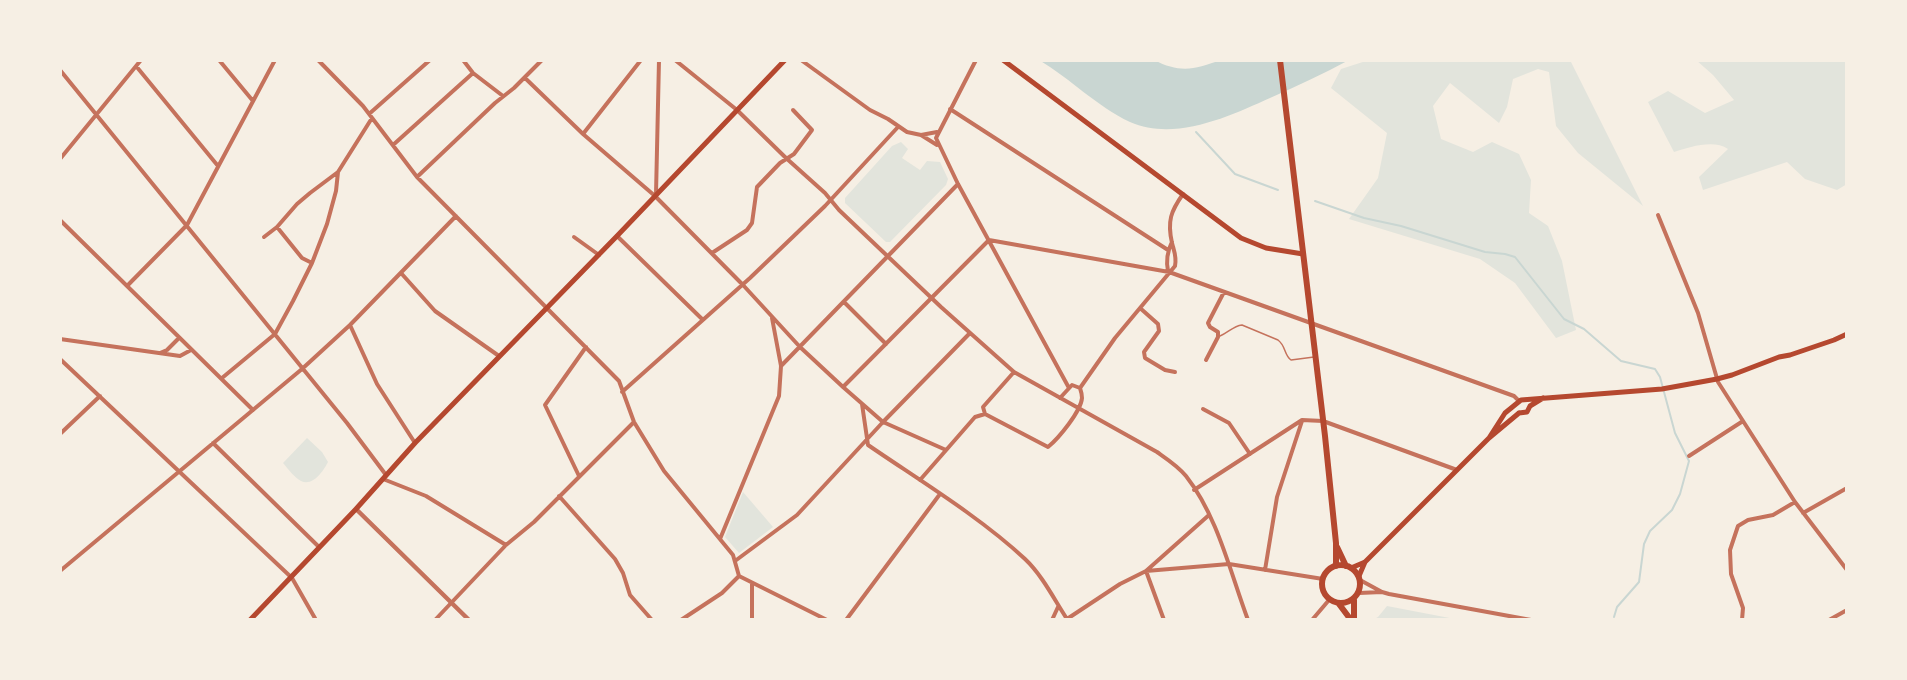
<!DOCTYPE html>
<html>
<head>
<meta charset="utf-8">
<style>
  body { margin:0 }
  #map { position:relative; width:1907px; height:680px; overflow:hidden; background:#f6efe4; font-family:Manrope,sans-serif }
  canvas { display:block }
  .frame { position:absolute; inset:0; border:62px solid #f6efe4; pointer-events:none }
</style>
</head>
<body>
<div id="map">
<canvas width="1907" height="680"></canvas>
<div class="frame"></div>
</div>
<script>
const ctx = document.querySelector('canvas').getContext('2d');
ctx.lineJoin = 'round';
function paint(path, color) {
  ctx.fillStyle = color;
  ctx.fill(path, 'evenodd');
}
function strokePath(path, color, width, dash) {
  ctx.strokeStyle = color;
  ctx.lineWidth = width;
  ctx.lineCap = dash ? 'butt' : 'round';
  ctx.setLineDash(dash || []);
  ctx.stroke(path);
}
paint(new Path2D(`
  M 1369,60 L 1570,60 L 1643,206 L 1578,153 L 1556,126 L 1549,72 L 1538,69 L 1513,79 L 1507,107 L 1499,123 L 1450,83 L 1433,106 L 1441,139 L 1473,152 L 1492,142 L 1519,154 L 1531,180 L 1529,213 L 1548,226 L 1562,261 L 1576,330 L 1556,338 L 1515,283 L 1480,259 L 1349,219 L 1378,178 L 1387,133 L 1331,88 L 1341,69 Z
  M 1696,60 L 1847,60 L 1847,184 L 1837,190 L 1805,179 L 1787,162 L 1703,190 L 1699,177 L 1728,149 C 1714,139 1689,147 1674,152 L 1648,102 L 1668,91 L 1705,113 L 1734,100 L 1713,75 Z
  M 901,142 L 908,149 L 902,158 L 920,170 L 927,161 L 940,162 L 948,179 L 946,185 L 890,242 L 886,242 L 845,203 L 845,198 L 892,146 Z
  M 307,438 L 322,452 L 328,462 C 324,470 313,487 301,481 C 295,478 288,469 283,463 Z
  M 743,492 L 773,527 L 739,553 L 725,537 Z
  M 1387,606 L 1460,620 L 1372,620 L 1378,617 Z`), '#e2e4dc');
paint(new Path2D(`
  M 1039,60 L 1154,60 C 1179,73 1195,70 1220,60 L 1349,60 C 1323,74 1297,86 1270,98 C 1230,116 1175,142 1130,122 C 1096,106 1071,79 1039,60 Z`), '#c9d6d2');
strokePath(new Path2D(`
  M 1196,132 L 1235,174 L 1278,190
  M 1315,201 L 1364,218 L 1401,226 L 1485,252 L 1505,254 L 1515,257 L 1564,319 L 1584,329 L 1621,361 L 1655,369 L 1660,377 L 1675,433 L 1689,461 L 1680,494 L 1672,510 L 1650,531 L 1644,544 L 1639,582 L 1617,607 L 1614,617`), '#c9d6d2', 2);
strokePath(new Path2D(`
  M 1220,336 C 1228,333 1233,326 1242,325 L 1278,340 C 1286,346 1284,355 1291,360 L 1314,357`), '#c5725c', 1.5);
strokePath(new Path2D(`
  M 219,60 L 253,101
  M 318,60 L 363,106 L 417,177 L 619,381 L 634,422 L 664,471 L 733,555 L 739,576 L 827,620
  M 463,60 L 473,73 L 503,96
  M 675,60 L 737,110 L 786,158 L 825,193 L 839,210 L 941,307 L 1014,372 L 1157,452 C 1167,459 1178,466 1186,476 C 1218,517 1230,572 1248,620
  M 801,60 L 870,110 L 888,119 L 907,132 L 921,135 L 937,145
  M 976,60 L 936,138 L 958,184 L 1069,388
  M 136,66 L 218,166
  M 60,70 L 347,423 L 386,475
  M 525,78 L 583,134 L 655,196 L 743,285 L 800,347 L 843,387 L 883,422 L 946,450
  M 950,109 L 1168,250
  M 369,114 L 430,60
  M 583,134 L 641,60
  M 921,135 L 937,132
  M 393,145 L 473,73
  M 60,159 L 141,60
  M 417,177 L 495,103 L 514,88 L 542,60
  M 656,194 L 659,60
  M 1658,215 L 1698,313 L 1718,382 L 1795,502 L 1847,570
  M 60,220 L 253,410
  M 277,227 L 302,258 L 312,263
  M 617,236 L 702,319
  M 264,237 L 277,227 L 297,204 L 310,193 L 338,172 L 372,118
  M 574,237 L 599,255
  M 989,240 L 1169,272 L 1514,396 L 1519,401
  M 712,253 L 747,230 L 752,223 L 757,187 L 780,163 L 794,154 L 812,130 L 793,110
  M 1168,271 C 1166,261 1167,252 1172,242
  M 401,273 L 435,311 L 499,356
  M 127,286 L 187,225 L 275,60
  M 844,302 L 886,344
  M 1140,308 L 1158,324 L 1159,331 L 1144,352 L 1145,358 L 1165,370 L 1175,372
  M 350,325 L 377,384 L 415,443
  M 60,339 L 180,356 L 191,350
  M 160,353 L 167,350 L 179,338
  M 60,359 L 292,578 L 316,620
  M 1206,360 L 1218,337 L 1218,332 L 1210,327 L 1208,323 L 1224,292
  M 781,366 L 958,184
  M 222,378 L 275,334 L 293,301 L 312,263 L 327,224 L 336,191 L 338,172
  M 843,387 L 989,240
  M 1080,388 L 1115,338 L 1175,266 C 1177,257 1174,251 1172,243 C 1167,221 1171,211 1183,194
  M 622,392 L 750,278 L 825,206 L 898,127
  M 1060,398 L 1072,385 L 1080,388
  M 862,404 L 868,445 C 919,480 980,517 1025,559 C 1042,575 1054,599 1067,619
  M 1203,409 L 1229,423 L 1250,454
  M 985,414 L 1048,447 C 1059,438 1081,411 1082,398 C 1082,394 1081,391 1080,388
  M 985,414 L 983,407 L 1014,372
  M 60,434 L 100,396
  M 213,443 L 319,547
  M 1689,456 L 1743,421
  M 579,476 L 545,405 L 586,347
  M 383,479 L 426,496 L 506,545
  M 920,480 L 975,417 L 985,414
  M 1194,490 L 1302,420 L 1323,421 L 1457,470
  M 559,496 L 615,559 L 623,573 L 630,595 L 652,620
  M 1803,513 L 1847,488
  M 720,539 L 779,396 L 781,366 L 772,318
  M 735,561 L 797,515 L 883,422 L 970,333
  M 1265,570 L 1277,497 L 1302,421
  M 60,571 L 302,369 L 350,325 L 456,216
  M 1146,571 L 1229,564 L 1323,579
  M 1146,571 L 1164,620
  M 1360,580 L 1382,592 L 1389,594 L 1531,620
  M 1359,593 L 1382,592
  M 1067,619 L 1120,584 L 1146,571 L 1209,515
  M 435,620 L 506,545 L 534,522 L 634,422
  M 681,620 L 722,593 L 739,576
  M 752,620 L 752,583
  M 846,620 L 940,494
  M 1052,620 L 1058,607
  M 1312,620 L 1329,600
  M 1742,620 L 1743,608 L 1731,574 L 1730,550 L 1738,526 L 1748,520 L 1773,515 L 1795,502
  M 1829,620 L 1847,610`), '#c5725c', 4);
strokePath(new Path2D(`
  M 356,509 L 469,620`), '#c5725c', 4.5);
strokePath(new Path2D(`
  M 1003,60 L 1241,238 L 1266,248 L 1303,254
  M 1519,413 L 1527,412 L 1530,406 L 1543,398
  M 1489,438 L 1505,413 L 1521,400 L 1662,389 L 1717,379 L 1732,375 L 1779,357 L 1790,355 L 1834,340 L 1847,334
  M 1351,568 L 1365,562 L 1489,438 L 1519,413
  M 1359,576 L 1365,562
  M 250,620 L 356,509 L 415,443 L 617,236 L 785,60`), '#b5482f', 5);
strokePath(new Path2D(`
  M 1280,60 L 1325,436 L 1336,543 L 1336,566
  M 1337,547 L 1346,566
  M1322 584a19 19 0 1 1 38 0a19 19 0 1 1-38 0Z
  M 1354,600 L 1354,620
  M 1339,604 L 1351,620`), '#b5482f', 6);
</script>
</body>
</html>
